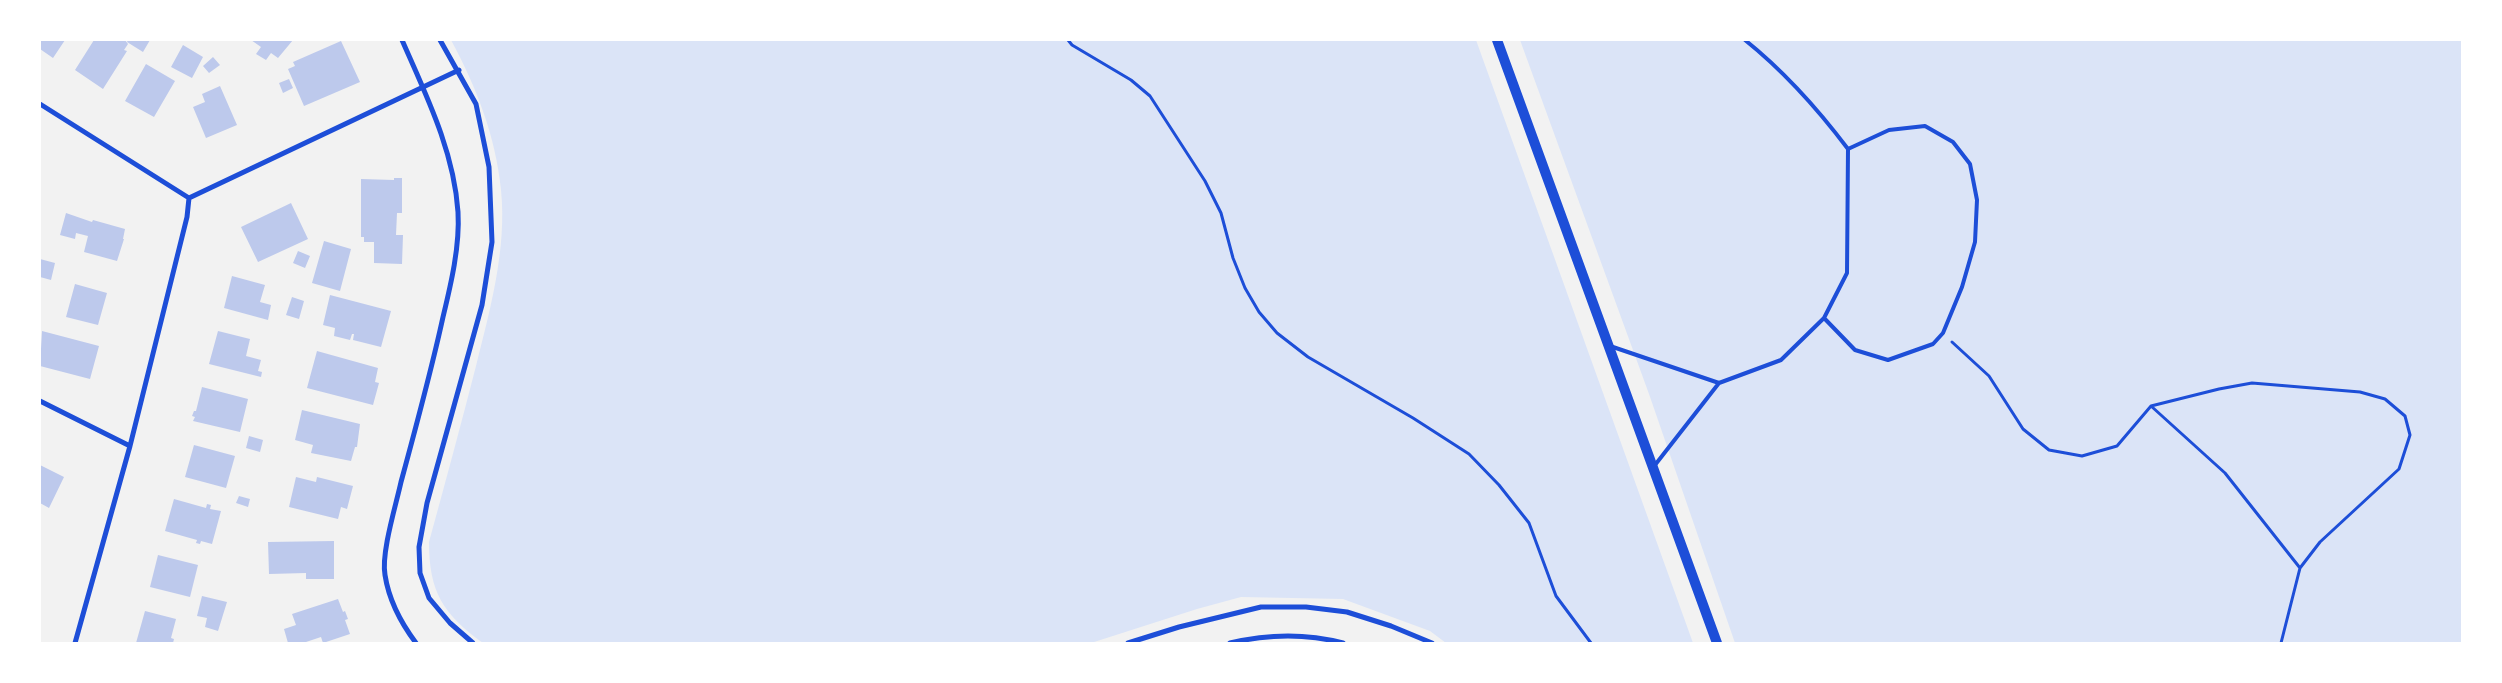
<!DOCTYPE html>
<html>
<head>
<meta charset="utf-8">
<style>
  body { margin:0 }
  #map { position:relative; width:2502px; height:683px; overflow:hidden; background:#f2f2f2; font-family:Karla,sans-serif }
  canvas { display:block }
  .frame { position:absolute; inset:0; border:41px solid #fff; pointer-events:none }
</style>
</head>
<body>
<div id="map">
<canvas width="2502" height="683"></canvas>
<div class="frame"></div>
</div>
<script>
const ctx = document.querySelector('canvas').getContext('2d');
ctx.lineJoin = 'round';
function paint(path, color) {
  ctx.fillStyle = color;
  ctx.fill(path, 'evenodd');
}
function strokePath(path, color, width, dash) {
  ctx.strokeStyle = color;
  ctx.lineWidth = width;
  ctx.lineCap = dash ? 'butt' : 'round';
  ctx.setLineDash(dash || []);
  ctx.stroke(path);
}
paint(new Path2D(`
  M 451,40 L 1476,40 L 1693,643 L 1446,643 L 1430,631 L 1343,599 L 1241,597 L 1197,609 L 1091,643 L 483,643 C 443,614 429,592 429,542 C 445,483 461,425 476,366 C 490,310 507,249 501,190 C 496,137 476,86 451,40 Z
  M 1520,40 L 2462,40 L 2462,643 L 1735,643 L 1649,394 Z`), '#dbe4f7');
paint(new Path2D(`
  M 40,40 L 65,40 L 53,58 L 40,49 Z
  M 94,40 L 125,40 L 128,44 L 124,50 L 127,51 L 103,89 L 75,70 Z
  M 128,40 L 150,40 L 143,52 L 127,42 Z
  M 251,40 L 293,40 L 278,58 L 271,53 L 266,60 L 256,54 L 261,47 Z
  M 341,41 L 360,82 L 304,106 L 288,69 L 295,66 L 293,62 Z
  M 183,45 L 203,57 L 192,78 L 171,67 Z
  M 213,57 L 220,65 L 209,73 L 203,66 Z
  M 146,64 L 175,81 L 154,117 L 125,101 Z
  M 289,79 L 293,88 L 283,93 L 279,83 Z
  M 220,86 L 237,125 L 206,138 L 193,107 L 205,102 L 202,94 Z
  M 394,178 L 402,178 L 402,213 L 397,213 L 396,235 L 403,235 L 402,264 L 374,263 L 374,242 L 364,242 L 364,237 L 361,237 L 361,179 L 394,180 Z
  M 291,203 L 308,239 L 258,262 L 241,227 Z
  M 66,213 L 92,222 L 93,220 L 125,229 L 123,239 L 124,239 L 117,261 L 84,252 L 88,236 L 76,233 L 75,239 L 60,235 Z
  M 324,241 L 351,249 L 340,291 L 312,283 Z
  M 298,251 L 310,256 L 305,268 L 293,263 Z
  M 40,259 L 55,263 L 51,280 L 40,277 Z
  M 232,276 L 265,285 L 260,302 L 271,305 L 268,320 L 224,308 Z
  M 75,284 L 107,293 L 98,325 L 66,317 Z
  M 330,295 L 391,311 L 381,347 L 353,340 L 354,334 L 352,334 L 350,340 L 334,336 L 335,328 L 323,325 Z
  M 292,297 L 304,301 L 299,319 L 286,315 Z
  M 42,331 L 99,346 L 90,379 L 40,366 Z
  M 218,331 L 250,339 L 246,356 L 261,360 L 258,371 L 262,372 L 261,377 L 209,364 Z
  M 317,351 L 378,368 L 375,382 L 379,383 L 373,405 L 307,388 Z
  M 202,387 L 248,399 L 240,432 L 193,421 L 195,417 L 192,416 L 194,411 L 196,411 Z
  M 302,410 L 360,424 L 357,447 L 355,447 L 351,461 L 311,453 L 313,445 L 295,440 Z
  M 249,436 L 263,440 L 260,452 L 246,448 Z
  M 194,445 L 235,456 L 226,488 L 185,477 Z
  M 40,465 L 64,477 L 49,508 L 40,503 Z
  M 296,477 L 316,482 L 317,477 L 353,486 L 347,509 L 341,507 L 338,519 L 289,507 Z
  M 239,496 L 250,499 L 248,507 L 236,503 Z
  M 174,499 L 206,508 L 207,504 L 211,505 L 210,509 L 221,511 L 212,544 L 201,541 L 200,544 L 196,543 L 197,540 L 165,531 Z
  M 334,541 L 334,579 L 306,579 L 306,573 L 269,574 L 268,542 Z
  M 158,555 L 198,565 L 190,597 L 150,587 Z
  M 202,596 L 227,602 L 218,631 L 205,627 L 207,618 L 197,616 Z
  M 338,599 L 343,612 L 345,611 L 348,619 L 345,620 L 350,634 L 323,643 L 321,637 L 303,643 L 288,643 L 284,629 L 296,625 L 292,614 Z
  M 145,611 L 176,619 L 171,638 L 174,639 L 173,643 L 136,643 Z`), '#bdc9ec');
strokePath(new Path2D(`
  M 1068,40 L 1072,45 L 1131,80 L 1150,96 L 1205,181 L 1221,213 L 1233,258 L 1245,288 L 1259,312 L 1277,333 L 1308,357 L 1413,418 L 1469,454 L 1499,485 L 1529,523 L 1556,596 L 1591,643
  M 1952,342 L 1989,376 L 2023,429 L 2049,450 L 2082,456 L 2117,446 L 2151,406 L 2219,389 L 2252,383 L 2360,392 L 2385,399 L 2405,416 L 2410,435 L 2399,469 L 2320,542 L 2300,568 L 2281,643
  M 2151,406 L 2225,473 L 2300,568`), '#1d4ed8', 3);
strokePath(new Path2D(`
  M 1745,40 C 1785,72 1817,108 1848,149
  M 1610,346 L 1719,383
  M 1655,465 L 1719,383 L 1781,360 L 1824,318 L 1847,273 L 1848,149 L 1889,130 L 1925,126 L 1953,142 L 1970,164 L 1977,200 L 1975,242 L 1962,287 L 1943,333 L 1933,344 L 1888,360 L 1855,350 L 1824,318`), '#1d4ed8', 4);
strokePath(new Path2D(`
  M 402,40 C 426,95 454,151 458,212 C 460,246 451,284 443,317 C 431,372 416,427 401,482 C 396,505 381,553 385,575 C 389,601 401,623 416,643
  M 440,40 L 476,104 L 489,167 L 492,242 L 482,305 L 427,503 L 419,547 L 420,573 L 429,598 L 450,623 L 473,643
  M 40,104 L 189,198
  M 189,198 L 459,70
  M 40,401 L 130,446
  M 75,643 L 130,446 L 187,217 L 189,198
  M 1128,643 L 1179,627 L 1261,607 L 1306,607 L 1347,612 L 1391,626 L 1432,643
  M 1230,643 C 1268,634 1305,633 1343,643`), '#1d4ed8', 5);
strokePath(new Path2D(`
  M 1497,40 L 1717,643`), '#1d4ed8', 10);
</script>
</body>
</html>
